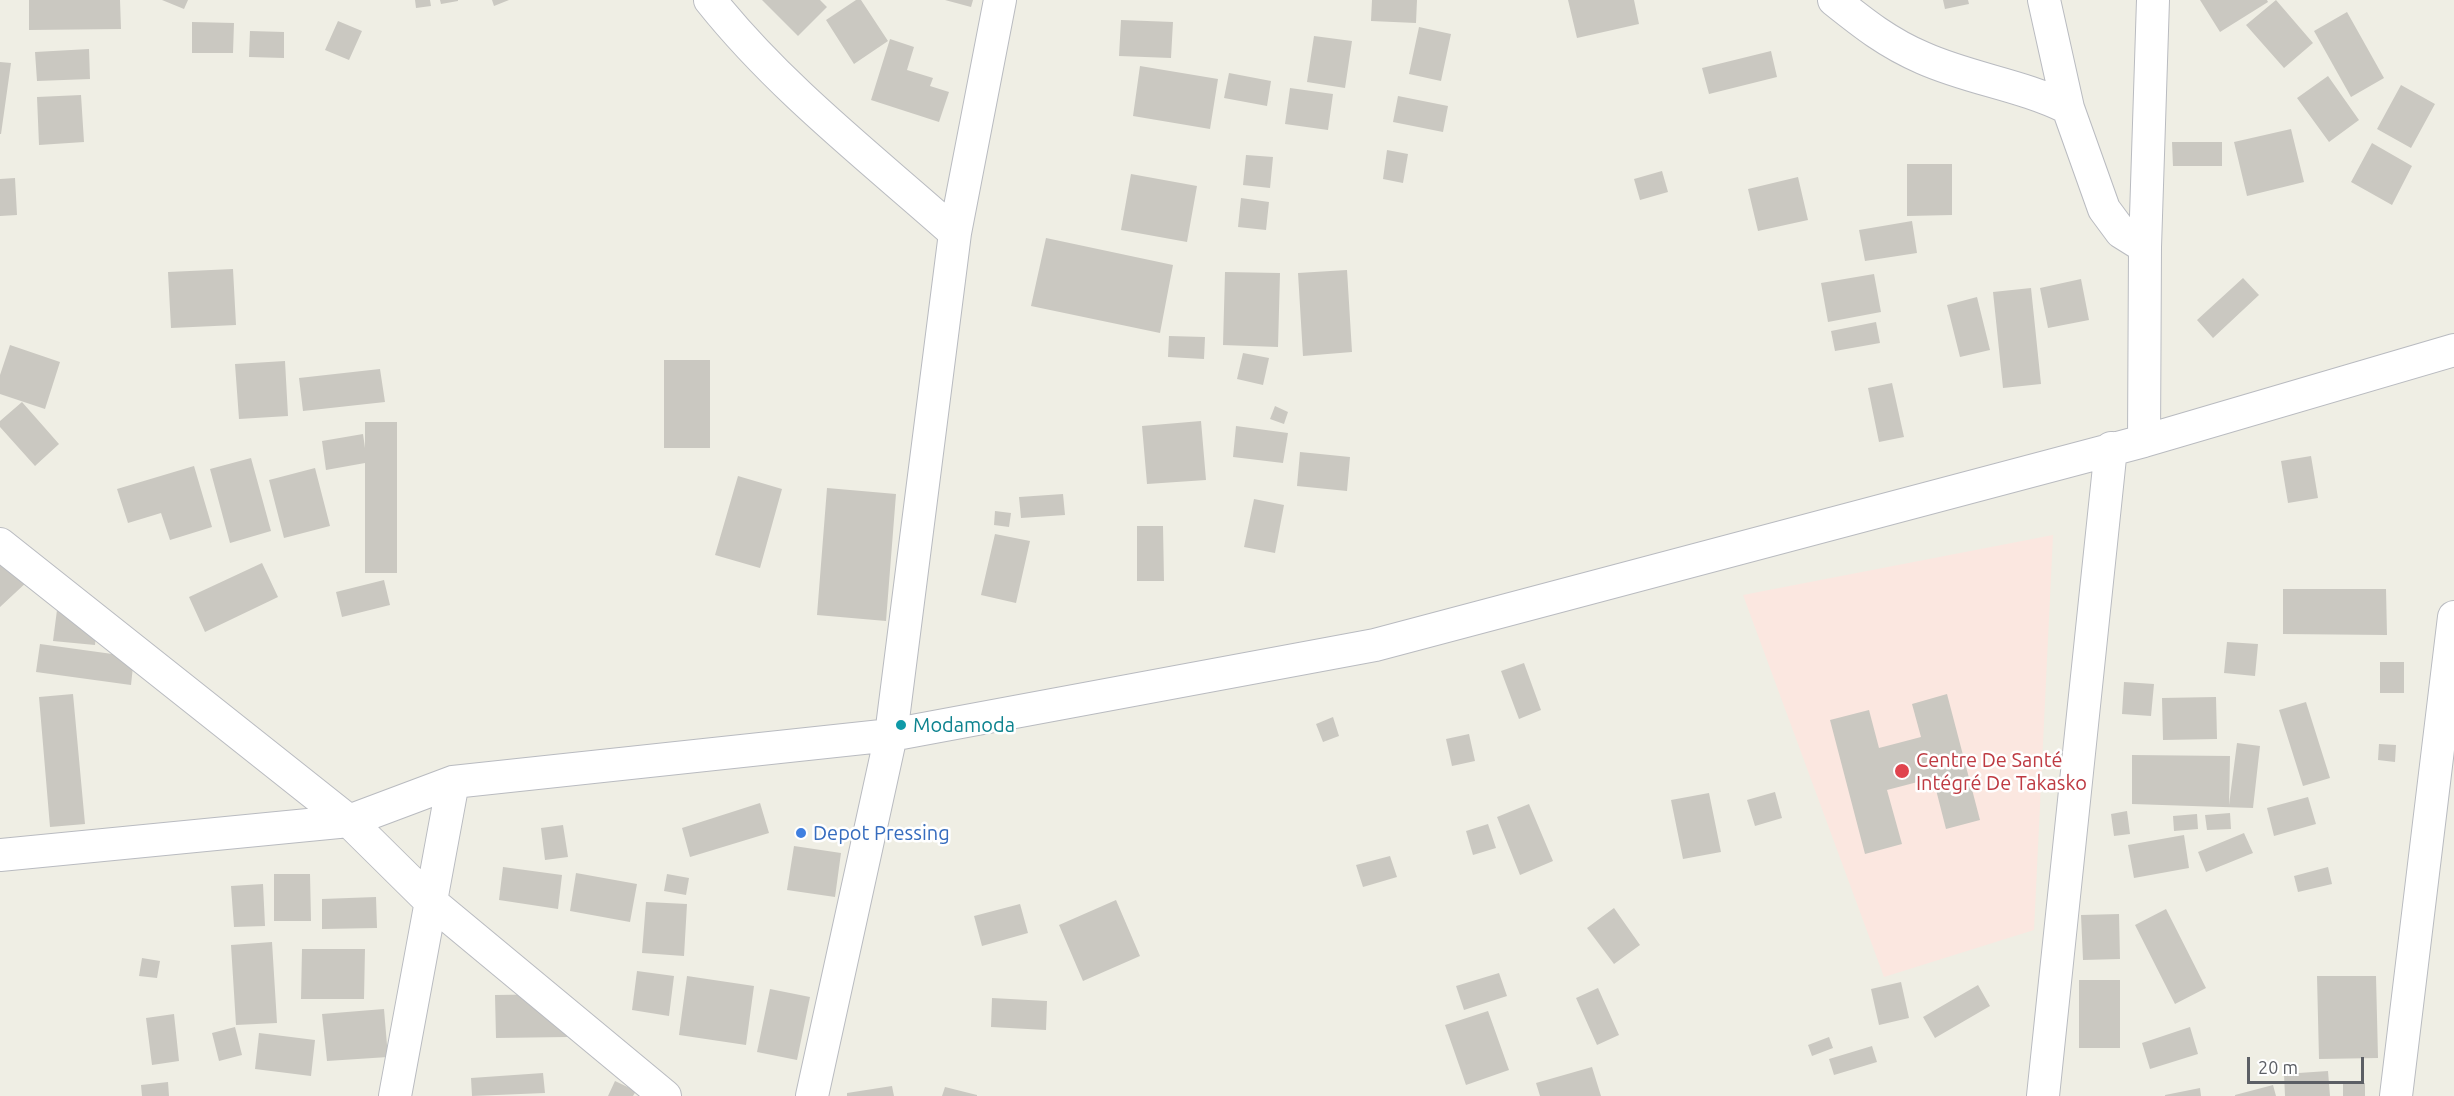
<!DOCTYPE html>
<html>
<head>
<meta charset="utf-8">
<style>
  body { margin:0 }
  #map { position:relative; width:2454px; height:1096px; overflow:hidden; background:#efeee4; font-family:Ubuntu,sans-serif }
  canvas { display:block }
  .scale { position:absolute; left:2247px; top:1057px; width:117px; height:27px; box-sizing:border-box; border:3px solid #5c5f65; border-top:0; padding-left:8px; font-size:18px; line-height:21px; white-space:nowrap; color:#5c5f65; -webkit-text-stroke:4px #fff; paint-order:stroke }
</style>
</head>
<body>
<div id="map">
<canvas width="2454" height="1096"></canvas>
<div class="scale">20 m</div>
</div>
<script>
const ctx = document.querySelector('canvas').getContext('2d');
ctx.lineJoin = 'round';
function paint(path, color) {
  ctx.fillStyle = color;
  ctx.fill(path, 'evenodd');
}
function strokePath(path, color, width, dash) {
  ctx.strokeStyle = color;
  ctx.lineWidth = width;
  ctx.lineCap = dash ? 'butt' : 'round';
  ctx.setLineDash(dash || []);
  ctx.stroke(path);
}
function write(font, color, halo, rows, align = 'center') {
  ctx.font = font + ' Ubuntu,sans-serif';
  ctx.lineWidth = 5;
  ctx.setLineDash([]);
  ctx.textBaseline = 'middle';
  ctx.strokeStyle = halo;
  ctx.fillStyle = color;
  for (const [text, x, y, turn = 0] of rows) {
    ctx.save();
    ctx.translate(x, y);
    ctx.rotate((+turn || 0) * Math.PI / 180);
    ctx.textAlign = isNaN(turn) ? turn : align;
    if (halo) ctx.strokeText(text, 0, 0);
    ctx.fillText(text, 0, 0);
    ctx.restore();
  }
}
paint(new Path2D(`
  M 2053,535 L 2034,930 L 1884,977 L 1743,595 Z`), '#fbe7e0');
paint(new Path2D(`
  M 29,0 L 120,0 L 121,29 L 29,30 Z
  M 162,0 L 188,0 L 184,9 Z
  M 415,0 L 430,0 L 431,6 L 416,8 Z
  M 440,0 L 458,0 L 458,1 L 441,4 Z
  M 492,0 L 509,0 L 494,6 Z
  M 762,0 L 820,0 L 827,7 L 798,36 Z
  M 856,0 L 861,0 L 888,41 L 854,64 L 826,20 Z
  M 945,0 L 973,0 L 971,7 Z
  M 1372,0 L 1417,0 L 1416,23 L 1371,21 Z
  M 1568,0 L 1634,0 L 1639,24 L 1577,38 Z
  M 1943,0 L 1968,0 L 1969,4 L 1945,9 Z
  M 2200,0 L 2267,0 L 2268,2 L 2220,32 Z
  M 2276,0 L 2313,43 L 2284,68 L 2246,25 Z
  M 2347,12 L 2384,78 L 2351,97 L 2314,31 Z
  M 1121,20 L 1173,22 L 1171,58 L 1119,56 Z
  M 338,21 L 362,31 L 349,60 L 325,50 Z
  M 192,22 L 234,23 L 233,53 L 192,53 Z
  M 1419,27 L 1451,34 L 1441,81 L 1409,74 Z
  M 250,31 L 284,32 L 284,58 L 249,57 Z
  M 1314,36 L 1352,41 L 1345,88 L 1307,82 Z
  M 890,39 L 914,47 L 907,70 L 933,78 L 930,86 L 949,92 L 939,122 L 871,100 Z
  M 89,49 L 90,79 L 37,81 L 35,52 Z
  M 1771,51 L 1777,77 L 1709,94 L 1702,68 Z
  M 0,62 L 11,63 L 1,134 L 0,134 Z
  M 1140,66 L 1218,79 L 1210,129 L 1133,116 Z
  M 1229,73 L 1271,81 L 1267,106 L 1224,98 Z
  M 2328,76 L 2359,120 L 2329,142 L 2297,98 Z
  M 2401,85 L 2435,104 L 2411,148 L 2377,129 Z
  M 1290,88 L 1333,94 L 1328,130 L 1285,124 Z
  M 81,95 L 84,142 L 39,145 L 37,97 Z
  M 1398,96 L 1448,106 L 1443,132 L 1393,122 Z
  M 2291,129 L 2304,182 L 2247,196 L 2234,142 Z
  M 2172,142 L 2222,142 L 2222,166 L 2173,166 Z
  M 2372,143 L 2412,166 L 2392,205 L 2351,182 Z
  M 1387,150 L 1408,154 L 1403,183 L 1383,179 Z
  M 1246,155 L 1273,157 L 1270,188 L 1243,185 Z
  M 1907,164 L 1952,164 L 1952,215 L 1907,216 Z
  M 1662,171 L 1668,192 L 1640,200 L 1634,179 Z
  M 1131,174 L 1197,186 L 1187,242 L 1121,230 Z
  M 1798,177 L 1808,220 L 1758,231 L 1748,189 Z
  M 15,178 L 17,215 L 0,216 L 0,179 Z
  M 1241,198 L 1269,202 L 1266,230 L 1238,227 Z
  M 1912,221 L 1917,253 L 1865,261 L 1859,230 Z
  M 1046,238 L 1173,265 L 1160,333 L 1031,306 Z
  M 233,269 L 236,325 L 171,328 L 168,272 Z
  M 1347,270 L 1352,352 L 1303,356 L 1298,273 Z
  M 1225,272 L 1280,273 L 1278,347 L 1223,345 Z
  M 1874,274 L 1881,312 L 1828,322 L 1821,283 Z
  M 2243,278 L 2259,295 L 2213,338 L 2197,320 Z
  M 2081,279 L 2089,320 L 2048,328 L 2040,288 Z
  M 2031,288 L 2041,384 L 2003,388 L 1993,292 Z
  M 1977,297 L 1990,350 L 1960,357 L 1947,305 Z
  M 1876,322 L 1880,343 L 1835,351 L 1831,331 Z
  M 1169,336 L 1205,337 L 1204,359 L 1168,357 Z
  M 10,345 L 60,362 L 45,409 L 0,394 L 0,375 Z
  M 1243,353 L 1269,358 L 1263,385 L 1237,379 Z
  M 664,360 L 710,360 L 710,448 L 664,448 Z
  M 285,361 L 288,416 L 239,419 L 235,364 Z
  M 380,369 L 385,402 L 303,411 L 299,378 Z
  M 1892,383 L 1904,437 L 1879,442 L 1868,388 Z
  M 22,402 L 59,444 L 35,466 L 0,427 L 0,421 Z
  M 1275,406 L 1288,412 L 1284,424 L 1270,419 Z
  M 1201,421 L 1206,480 L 1147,484 L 1142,426 Z
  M 365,422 L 397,422 L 397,573 L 365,573 L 365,463 L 326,470 L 322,441 L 363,434 L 365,448 Z
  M 1236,426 L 1288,433 L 1283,463 L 1233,457 Z
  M 1300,452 L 1350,457 L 1347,491 L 1297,486 Z
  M 2311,456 L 2318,498 L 2288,503 L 2281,461 Z
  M 251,458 L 271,531 L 230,543 L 210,469 Z
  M 194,466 L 212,527 L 170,540 L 161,513 L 128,523 L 117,489 Z
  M 315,468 L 330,526 L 284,538 L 269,480 Z
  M 738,476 L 782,489 L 760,568 L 715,555 Z
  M 827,488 L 896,494 L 886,621 L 817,615 Z
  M 1063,494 L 1065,515 L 1021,518 L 1019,497 Z
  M 1254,499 L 1284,505 L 1275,553 L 1244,547 Z
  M 995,511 L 1011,513 L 1009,527 L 994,525 Z
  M 1137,526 L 1163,526 L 1164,581 L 1137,581 Z
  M 995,534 L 1030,541 L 1016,603 L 981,595 Z
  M 0,548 L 29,580 L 0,607 Z
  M 262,563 L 278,597 L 205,632 L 189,597 Z
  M 384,580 L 390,605 L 342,617 L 336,592 Z
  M 2283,589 L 2386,589 L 2387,635 L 2283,634 Z
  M 57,610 L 98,614 L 95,645 L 53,641 Z
  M 2227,642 L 2258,644 L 2255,676 L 2224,673 Z
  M 40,644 L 134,657 L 131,685 L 36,672 Z
  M 2380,662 L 2404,662 L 2404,693 L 2380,693 Z
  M 1524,663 L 1541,710 L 1519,719 L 1501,671 Z
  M 2124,682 L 2154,684 L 2151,716 L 2122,714 Z
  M 73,694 L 85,824 L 50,827 L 39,697 Z
  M 1947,694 L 1980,820 L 1946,829 L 1933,778 L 1887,790 L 1902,844 L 1865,854 L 1830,720 L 1869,710 L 1879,748 L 1921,737 L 1912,704 Z
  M 2216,697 L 2217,739 L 2163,740 L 2162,698 Z
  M 2306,702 L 2330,778 L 2303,786 L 2279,710 Z
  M 1333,717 L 1339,736 L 1323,742 L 1316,724 Z
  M 1469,734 L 1475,761 L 1452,766 L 1446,739 Z
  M 2237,743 L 2260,746 L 2253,808 L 2132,804 L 2132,755 L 2230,756 L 2229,805 Z
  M 2379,744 L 2396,745 L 2395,762 L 2378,760 Z
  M 1775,792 L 1782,818 L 1755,826 L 1747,800 Z
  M 1709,793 L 1721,852 L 1683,859 L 1671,800 Z
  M 2308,797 L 2316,824 L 2274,836 L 2267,808 Z
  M 760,803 L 769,833 L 690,857 L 682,828 Z
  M 1529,804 L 1553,861 L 1520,875 L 1497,817 Z
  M 2127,811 L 2130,834 L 2114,836 L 2111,814 Z
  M 2230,813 L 2231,829 L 2207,830 L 2205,815 Z
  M 2197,814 L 2198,829 L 2174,831 L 2173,816 Z
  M 1488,824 L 1496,848 L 1473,855 L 1466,831 Z
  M 563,825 L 568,857 L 545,860 L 541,828 Z
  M 2244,833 L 2253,853 L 2206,872 L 2198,852 Z
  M 2184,835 L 2189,868 L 2134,878 L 2128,845 Z
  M 794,846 L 841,853 L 835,897 L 787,890 Z
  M 1390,856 L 1397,877 L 1363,887 L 1356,865 Z
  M 503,867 L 562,875 L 558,909 L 499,900 Z
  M 2328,867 L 2332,884 L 2298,892 L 2294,876 Z
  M 576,873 L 637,884 L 630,922 L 570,911 Z
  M 274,874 L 310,874 L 311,921 L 274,921 Z
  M 667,874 L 689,878 L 686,895 L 664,891 Z
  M 263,884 L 265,926 L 234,927 L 231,886 Z
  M 376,897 L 377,928 L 322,929 L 322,899 Z
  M 1116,900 L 1140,956 L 1083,981 L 1059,925 Z
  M 646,902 L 687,904 L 684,956 L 642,953 Z
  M 1020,904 L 1028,933 L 982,946 L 974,916 Z
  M 1614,908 L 1640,945 L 1614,964 L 1587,928 Z
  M 2166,909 L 2206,988 L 2175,1004 L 2135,925 Z
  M 2119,914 L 2120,959 L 2083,960 L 2081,915 Z
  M 272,942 L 277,1023 L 236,1025 L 231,945 Z
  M 302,949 L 365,949 L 364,999 L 301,999 Z
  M 142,958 L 160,961 L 157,978 L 139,976 Z
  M 637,971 L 674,976 L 669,1016 L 632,1010 Z
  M 1499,973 L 1507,996 L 1464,1010 L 1456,986 Z
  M 687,976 L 754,986 L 746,1045 L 679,1035 Z
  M 2317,976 L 2376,976 L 2378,1058 L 2319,1059 Z
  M 2079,980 L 2120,980 L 2120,1048 L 2079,1048 Z
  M 1901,982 L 1909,1018 L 1879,1025 L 1871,989 Z
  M 1978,985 L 1990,1006 L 1935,1038 L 1923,1017 Z
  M 1598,988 L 1619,1035 L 1597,1045 L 1576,998 Z
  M 770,989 L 810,997 L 797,1060 L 757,1052 Z
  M 565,994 L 567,1037 L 496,1038 L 495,995 Z
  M 992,998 L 1047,1001 L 1046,1030 L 991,1027 Z
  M 384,1009 L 388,1057 L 327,1061 L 322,1014 Z
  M 1488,1011 L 1509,1070 L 1466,1085 L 1445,1025 Z
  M 174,1014 L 179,1061 L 152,1065 L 146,1018 Z
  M 235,1027 L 242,1055 L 219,1061 L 212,1033 Z
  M 2190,1027 L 2198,1054 L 2150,1069 L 2142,1043 Z
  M 259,1033 L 315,1040 L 311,1076 L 255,1069 Z
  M 1829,1037 L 1833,1048 L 1812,1056 L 1808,1045 Z
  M 1872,1046 L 1877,1062 L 1834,1075 L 1829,1059 Z
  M 1592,1067 L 1601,1096 L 1540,1096 L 1536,1083 Z
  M 2328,1071 L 2330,1096 L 2285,1096 L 2284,1074 Z
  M 543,1073 L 545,1093 L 472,1096 L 471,1078 Z
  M 615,1081 L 636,1091 L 633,1096 L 608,1096 Z
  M 168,1082 L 169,1096 L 142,1096 L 141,1085 Z
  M 2343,1083 L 2365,1083 L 2365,1096 L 2343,1096 Z
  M 2273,1085 L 2276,1096 L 2235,1096 L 2235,1095 Z
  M 892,1086 L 894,1096 L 847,1096 L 847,1093 Z
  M 945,1087 L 977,1095 L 977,1096 L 942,1096 Z
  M 2200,1088 L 2201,1096 L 2165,1096 L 2165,1095 Z`), '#cac8c1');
const minor = new Path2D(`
  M 710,0 C 780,88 872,159 955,233
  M 1834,0 C 1864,24 1888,43 1923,58 C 1970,79 2022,85 2068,108 L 2104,209 L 2121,232 L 2145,247
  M 2044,0 L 2068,108
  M 2144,441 L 2145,247 L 2153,0
  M 0,544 L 349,821 L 430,901 L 665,1096
  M 0,855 L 349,821 L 453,782 L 891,735 L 1375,645 L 2144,441 L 2454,350
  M 395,1096 L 453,782
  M 812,1096 L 891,735 L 955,233 L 1000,0
  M 2043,1096 L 2111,448
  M 2396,1096 L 2454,617`);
strokePath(minor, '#b9bbc0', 34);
strokePath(minor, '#fff', 32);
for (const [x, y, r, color] of [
  [901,725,6,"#0f9aa8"],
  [1902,771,8,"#e0444e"],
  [801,833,6,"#3f7fe0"]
]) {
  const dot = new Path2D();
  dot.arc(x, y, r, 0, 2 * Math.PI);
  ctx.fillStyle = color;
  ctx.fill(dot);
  strokePath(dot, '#fff', 2);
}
write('20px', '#0d838f', '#fff', [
  ["Modamoda",913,725]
], 'left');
write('20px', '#be3a42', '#fff', [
  ["Centre De Santé",1916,760],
  ["Intégré De Takasko",1916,783]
], 'left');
write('20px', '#366cbe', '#fff', [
  ["Depot Pressing",813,833]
], 'left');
</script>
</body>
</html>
